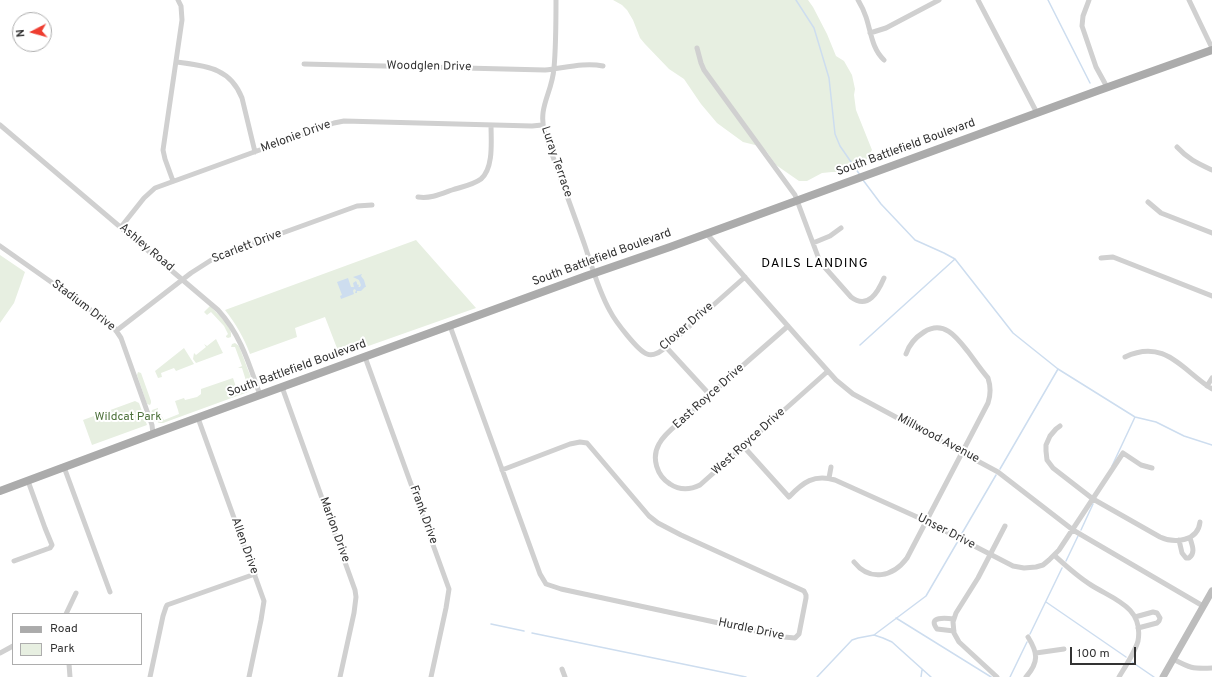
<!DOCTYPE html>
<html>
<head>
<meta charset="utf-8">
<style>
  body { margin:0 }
  #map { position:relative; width:1212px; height:677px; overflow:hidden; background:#fff; font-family:Overpass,sans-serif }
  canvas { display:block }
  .legend { position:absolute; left:12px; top:613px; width:130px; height:52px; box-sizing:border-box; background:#fff; border:1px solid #adadad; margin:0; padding:5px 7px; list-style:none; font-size:12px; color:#333 }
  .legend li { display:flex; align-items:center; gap:8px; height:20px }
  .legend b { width:20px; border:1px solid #adadad }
  .north { position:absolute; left:12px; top:12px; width:40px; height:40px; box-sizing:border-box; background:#fff; border:1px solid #adadad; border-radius:50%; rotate:264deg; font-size:11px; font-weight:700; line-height:16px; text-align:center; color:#333 }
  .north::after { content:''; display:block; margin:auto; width:14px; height:18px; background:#ee3d30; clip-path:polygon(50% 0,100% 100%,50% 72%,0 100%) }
  .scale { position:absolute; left:1070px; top:647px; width:66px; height:18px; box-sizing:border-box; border:2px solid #333; border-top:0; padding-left:5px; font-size:12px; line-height:14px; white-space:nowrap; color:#333; -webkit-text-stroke:3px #fff; paint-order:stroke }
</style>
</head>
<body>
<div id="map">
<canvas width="1212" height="677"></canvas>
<ul class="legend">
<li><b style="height:5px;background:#ababab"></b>Road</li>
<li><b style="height:11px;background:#e7efe1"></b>Park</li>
</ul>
<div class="north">N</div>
<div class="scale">100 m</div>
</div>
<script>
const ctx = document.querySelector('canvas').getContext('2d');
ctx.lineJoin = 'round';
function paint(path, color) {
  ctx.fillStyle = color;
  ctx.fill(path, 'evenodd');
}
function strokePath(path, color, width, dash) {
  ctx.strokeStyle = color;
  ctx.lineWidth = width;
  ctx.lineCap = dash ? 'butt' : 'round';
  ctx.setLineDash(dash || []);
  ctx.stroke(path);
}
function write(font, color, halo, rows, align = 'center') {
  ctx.font = font + ' Overpass,sans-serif';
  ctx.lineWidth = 4;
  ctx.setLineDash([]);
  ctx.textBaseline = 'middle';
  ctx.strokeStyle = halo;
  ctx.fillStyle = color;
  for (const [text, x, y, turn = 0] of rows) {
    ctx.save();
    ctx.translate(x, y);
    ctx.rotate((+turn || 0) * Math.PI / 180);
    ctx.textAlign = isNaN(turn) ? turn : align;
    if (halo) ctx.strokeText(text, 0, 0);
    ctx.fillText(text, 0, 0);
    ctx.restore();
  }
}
paint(new Path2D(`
  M 613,0 L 808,0 L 813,7 L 827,34 L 836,56 L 844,61 L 852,75 L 855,89 L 854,95 L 856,110 L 872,150 L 863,165 L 858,169 L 840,172 L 832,172 L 822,173 L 807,181 L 799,181 L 776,165 L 767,152 L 759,146 L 743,142 L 717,123 L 701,104 L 684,79 L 669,69 L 645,44 L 640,38 L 633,20 L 627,10 L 622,5 Z
  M 416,240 L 476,308 L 340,356 L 325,317 L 295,328 L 297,337 L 250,354 C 244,338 236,324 225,310 Z
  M 0,255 L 25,272 L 14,303 L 0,323 Z
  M 210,306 C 217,314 233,325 231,337 L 228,338 L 226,337 L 226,336 L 228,334 L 224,326 L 211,312 L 207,315 L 204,312 Z
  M 216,339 L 223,353 L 196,363 L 193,359 L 194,353 L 196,355 L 206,347 L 204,344 L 207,346 Z
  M 235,343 L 239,346 L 253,383 L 253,389 L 251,388 L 248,392 L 163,423 L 159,423 L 156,421 L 155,422 L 151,415 L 152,410 L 158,408 L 158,410 L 155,412 L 157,417 L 161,415 L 164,420 L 179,414 L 178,410 L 175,401 L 184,398 L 185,400 L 197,397 L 201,394 L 201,389 L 233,378 L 237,390 L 241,390 L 248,387 L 242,368 L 238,368 L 242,366 L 235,347 L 231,347 L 232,344 Z
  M 184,348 L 194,364 L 176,371 L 174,368 L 161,373 L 162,377 L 158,378 L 155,371 Z
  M 138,372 L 141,373 L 151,401 L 151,403 L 150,405 L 147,404 L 137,375 Z
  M 135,401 L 139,403 L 147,425 L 92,445 L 83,420 Z`), '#e7efe1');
paint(new Path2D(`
  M 362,274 L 361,276 L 364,280 L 366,287 L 365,287 L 361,291 L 357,291 L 357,293 L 355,293 L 356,290 L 354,289 L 353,291 L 354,294 L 341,299 L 340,296 L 342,295 L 337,282 L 348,278 L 351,287 L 354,287 L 353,283 L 356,281 L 357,283 L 357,285 L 358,284 L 359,286 L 358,287 L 360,287 L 361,285 L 359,280 L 353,277 Z`), '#cdddef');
strokePath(new Path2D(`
  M 796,0 L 814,28 L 829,78 L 835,134 L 840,146 L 860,175
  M 1048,0 L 1090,83
  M 863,180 L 881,204 L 915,240 L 944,253 L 955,259 L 1013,333 L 1058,369 L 1135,417 L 1156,422 L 1184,436 L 1212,445
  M 860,345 L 955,259
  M 1112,466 L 1135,417
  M 1000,469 L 1058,369
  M 1081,530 L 1093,504
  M 961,535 L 996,475
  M 1066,561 L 1078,536
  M 1046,602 L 1126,657
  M 896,618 L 991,677
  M 491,624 L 524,631
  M 532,633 L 746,677
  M 1030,634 L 1062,568
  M 874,635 L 883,638 L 892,642 L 931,677
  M 1132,662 L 1154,677
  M 817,677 L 852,640 L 858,638 L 874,635 L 926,596 L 958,541
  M 921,677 L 922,670
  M 1010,677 L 1027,642`), '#cdddef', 1.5);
strokePath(new Path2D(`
  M 556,0 C 556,23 556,46 554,68 C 552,94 537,107 545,134 C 558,172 572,209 585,246 C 592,267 599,292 610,311 C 615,321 638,351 647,354 C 654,357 661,351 666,347 L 745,277
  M 858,0 C 861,5 864,11 866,17 C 871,32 872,49 884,60
  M 978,0 L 1037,113
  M 1089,0 L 1083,16 L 1082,26 L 1096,67 L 1107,87
  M 1189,0 L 1212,48
  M 870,33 L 886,28 L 939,0
  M 697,48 L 701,63 L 704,70 L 795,195 L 820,262 L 851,297 C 868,310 878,292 884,278
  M 176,62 C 205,66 230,67 242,98 L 255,152
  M 304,64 L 545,70 C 564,68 585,62 603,66
  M 0,125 L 218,310 C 241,335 249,364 260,395
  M 1177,147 C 1188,159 1197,163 1212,170
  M 173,181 L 165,159 L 163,150 L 182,20 L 181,6 L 178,0
  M 418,197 C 430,199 441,194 452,190 C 461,187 473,185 481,179 C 494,168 491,140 491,125
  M 1148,202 L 1161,213 L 1212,233
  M 121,227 L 144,198 L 155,188 L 334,123 L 344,121 L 532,126 L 542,125
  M 706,233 L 802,342 L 836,380 L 853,394 L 998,472 L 1073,530 L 1203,606
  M 813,243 L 830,236 L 841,228
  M 0,246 L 105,320 L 113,326 L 121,338 L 152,425 L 153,434
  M 1101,258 L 1113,257 L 1212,296
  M 450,326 L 540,574 L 546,584 L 561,589 L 784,637 L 795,638 L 799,634 L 806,598 L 806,595 L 804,591 L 681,535 L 658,523 L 649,516 L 587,443 L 580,442 L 570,444 L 502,470
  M 788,326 C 755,355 721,384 689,414 C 680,423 665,432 659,444 C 651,458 657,476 670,484 C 679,490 690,490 700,485 L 828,371
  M 116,331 L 191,273 L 216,257 L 357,206 L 372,205
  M 666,347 L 710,395
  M 365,357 L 449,589 L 446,608 L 431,677
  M 1125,357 C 1165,338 1182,370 1212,389
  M 1207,386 L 1212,378
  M 282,387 L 355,590 L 356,597 L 354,613 L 340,677
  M 198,418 L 264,601 L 261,620 L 249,677
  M 1060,426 L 1056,429 L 1050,436 L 1046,445 L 1046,451 L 1047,460 L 1053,468 L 1093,499 L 1160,537 C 1175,544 1198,541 1200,522
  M 744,447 L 789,497 C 803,482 814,474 835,480 L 926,521 L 1013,566 L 1024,568 L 1036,567 L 1043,565 L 1049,560 L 1059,550 L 1123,453 L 1141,465 L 1152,468
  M 64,467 L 110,592
  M 829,478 L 831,467
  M 1179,540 L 1182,553 L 1186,558 L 1189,558 C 1196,553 1192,545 1190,538
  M 1055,556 C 1066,566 1078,577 1091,585 C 1113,599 1144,607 1138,641 C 1135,652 1125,667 1119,677
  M 14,561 L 47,549 L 50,548 L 52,545 L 45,528 L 28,481
  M 854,562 C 870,582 893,577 907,558 L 988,403 C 991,394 991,387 988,378 C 981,370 975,361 969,353 C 958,339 945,319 924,332 C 916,337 909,345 906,354
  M 66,614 L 76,593
  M 1135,617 L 1153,612 L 1157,613 L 1160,618 L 1159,621 L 1157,623 L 1138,628
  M 954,619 C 946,618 927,616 937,629 L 954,631
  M 0,653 L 13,646
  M 1036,653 L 1064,649
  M 1173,659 C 1190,668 1192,669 1212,668
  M 69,664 L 70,677
  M 562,669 L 565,677
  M 150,677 L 163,616 L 166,607 L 167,605 L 255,574
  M 997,677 L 959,642 L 954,633 L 953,622 L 956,613 L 978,578 L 1005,526
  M 1026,677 C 1039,662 1038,653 1028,637`), '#d0d0d0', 5);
strokePath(new Path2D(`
  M 1163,677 L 1212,591`), '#bdbdbd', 7);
strokePath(new Path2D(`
  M 0,491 L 153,434 L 586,276 L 670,247 L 1097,91 L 1212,50`), '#ababab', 8);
write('12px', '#333', '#fff', [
  ["Woodglen Drive",429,67,1],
  ["Melonie Drive",296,137,-20],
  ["South Battlefield Boulevard",906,148,-20],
  ["Luray Terrace",556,162,71],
  ["Scarlett Drive",247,247,-21],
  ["Ashley Road",146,248,40],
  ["South Battlefield Boulevard",602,258,-20],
  ["Stadium Drive",83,306,37],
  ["Clover Drive",687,327,-41],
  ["South Battlefield Boulevard",297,369,-20],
  ["East Royce Drive",709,397,-42],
  ["Millwood Avenue",938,439,28],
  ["West Royce Drive",749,442,-42],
  ["Frank Drive",423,515,70],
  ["Marion Drive",334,530,70],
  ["Unser Drive",946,532,27],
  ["Allen Drive",244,546,70],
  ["Hurdle Drive",751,630,12]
]);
write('12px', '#4e723c', '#fff', [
  ["Wildcat Park",128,418]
]);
ctx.letterSpacing = '1px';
write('13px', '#000', '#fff', [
  ["DAILS LANDING",815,264]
]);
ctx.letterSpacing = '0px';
</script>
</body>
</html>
